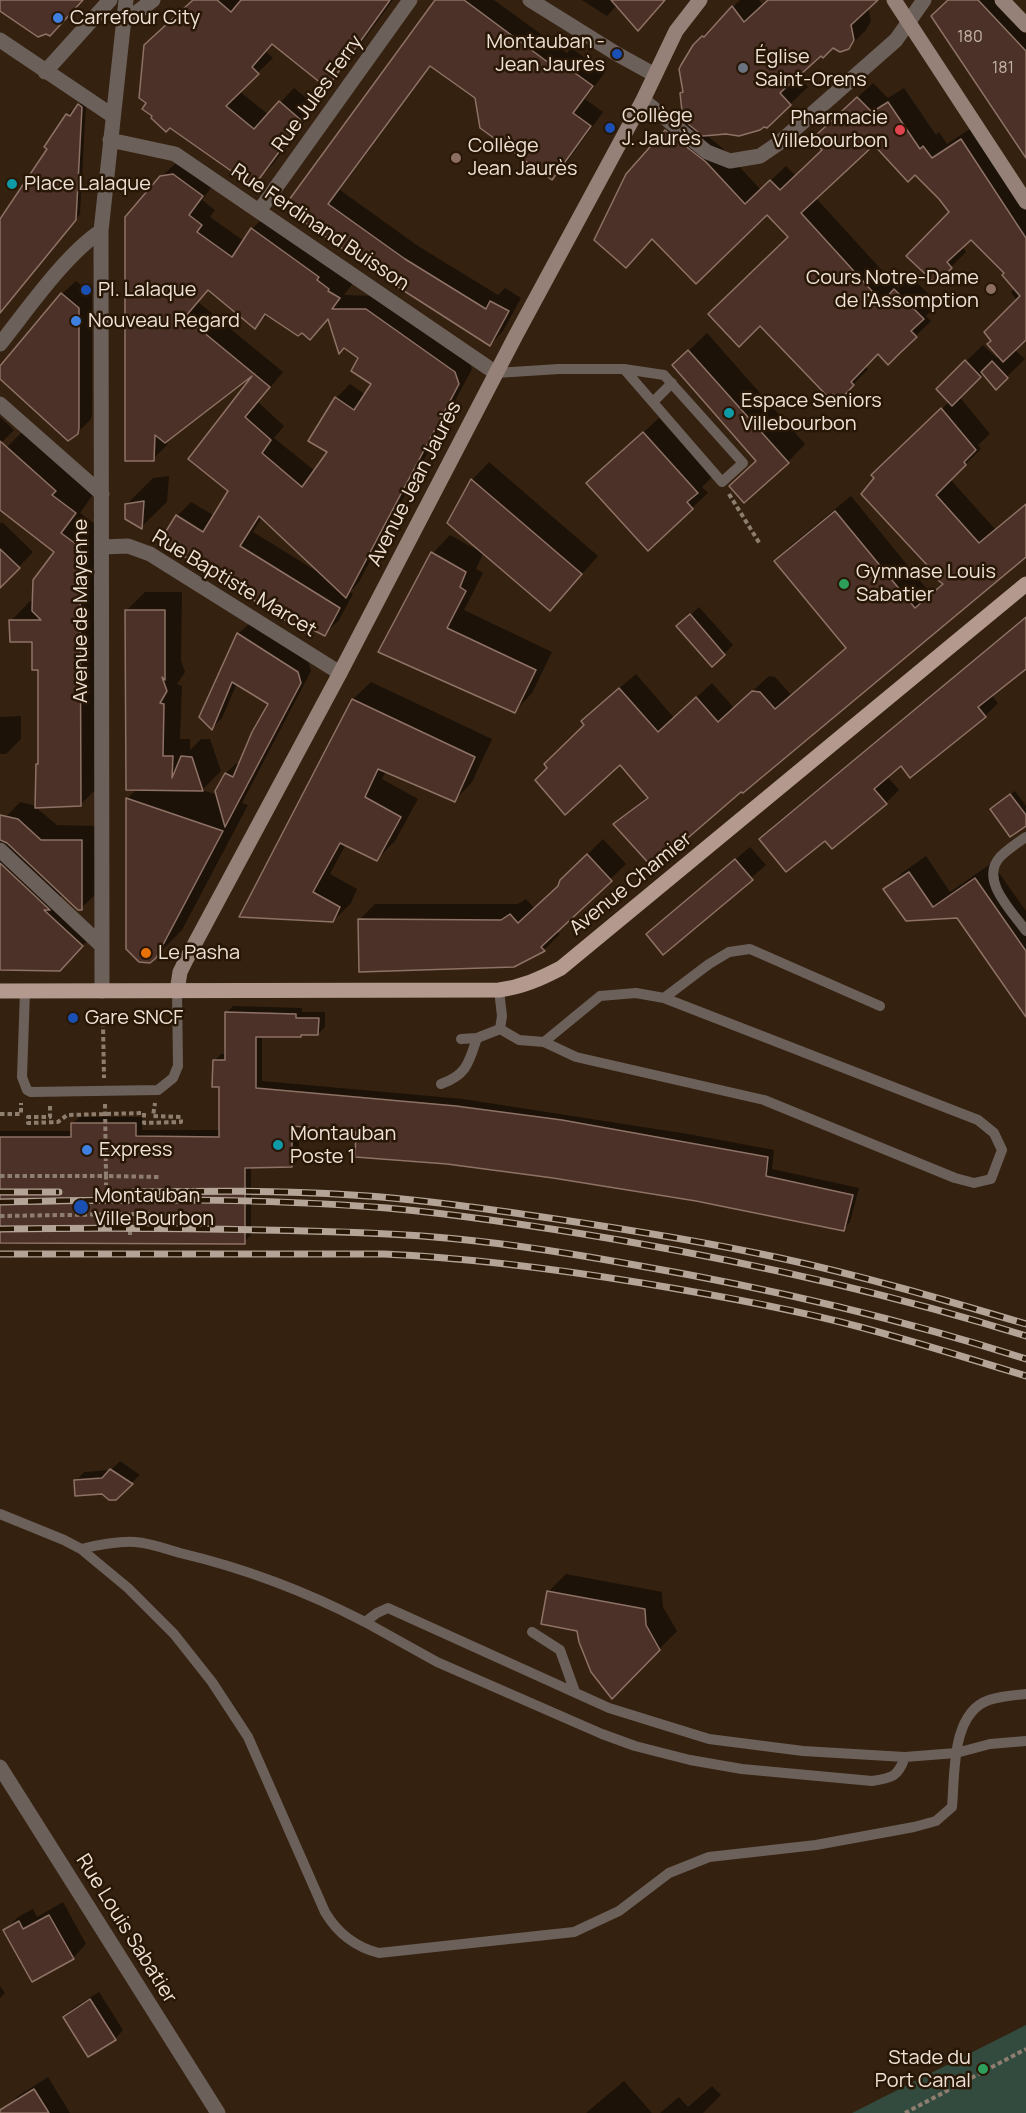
<!DOCTYPE html>
<html>
<head>
<meta charset="utf-8">
<style>
  body { margin:0 }
  canvas { display:block; background:#34210f }
</style>
</head>
<body>
<canvas width="1026" height="2113"></canvas>
<script>
const ctx = document.querySelector('canvas').getContext('2d');
ctx.lineJoin = 'round';
function paint(path, color) {
  ctx.fillStyle = color;
  ctx.fill(path, 'evenodd');
}
function strokePath(path, color, width, dash) {
  ctx.strokeStyle = color;
  ctx.lineWidth = width;
  ctx.lineCap = dash ? 'butt' : 'round';
  ctx.setLineDash(dash || []);
  ctx.stroke(path);
}
function write(font, color, halo, rows, align = 'center') {
  ctx.font = font + ' Manrope,sans-serif';
  ctx.lineWidth = 5;
  ctx.setLineDash([]);
  ctx.textBaseline = 'middle';
  ctx.strokeStyle = halo;
  ctx.fillStyle = color;
  for (const [text, x, y, turn = 0] of rows) {
    ctx.save();
    ctx.translate(x, y);
    ctx.rotate((+turn || 0) * Math.PI / 180);
    ctx.textAlign = isNaN(turn) ? turn : align;
    if (halo) ctx.strokeText(text, 0, 0);
    ctx.fillText(text, 0, 0);
    ctx.restore();
  }
}
paint(new Path2D(`
  M 1026,2025 L 1026,2113 L 852,2113 Z`), '#324b3e');
paint(new Path2D(`
  M 194,0 L 393,0 L 341,71 L 327,86 L 273,43 L 265,51 L 273,58 L 239,91 L 269,115 L 294,88 L 316,106 L 274,163 L 259,178 L 247,181 Z
  M 436,0 L 494,0 L 567,53 L 571,48 L 605,72 L 585,99 L 603,112 L 565,165 L 552,178 L 476,97 L 432,65 L 340,190 L 418,246 L 498,295 L 505,288 L 521,298 L 503,331 L 490,345 L 293,212 Z
  M 582,0 L 665,0 L 617,5 L 607,16 Z
  M 740,0 L 759,0 L 763,5 L 768,0 L 875,0 L 868,7 L 871,21 L 866,30 L 848,48 L 833,46 L 821,53 L 797,75 L 808,87 L 790,104 L 726,133 L 705,134 L 721,147 L 761,190 L 786,166 L 796,176 L 824,150 L 829,124 L 873,83 L 888,98 L 904,88 L 936,135 L 939,132 L 947,144 L 976,125 L 1026,199 L 1026,341 L 1023,341 L 1014,349 L 1025,359 L 996,387 L 983,373 L 959,396 L 990,434 L 978,445 L 981,449 L 950,479 L 995,529 L 1026,503 L 1026,556 L 615,824 L 648,796 L 586,725 L 598,706 L 636,674 L 674,718 L 712,683 L 734,708 L 769,676 L 775,677 L 791,695 L 847,647 L 776,561 L 791,545 L 851,496 L 931,594 L 944,583 L 929,565 L 889,460 L 950,401 L 955,372 L 983,345 L 997,358 L 999,355 L 1017,301 L 1011,292 L 1015,288 L 1006,272 L 971,238 L 962,246 L 966,252 L 936,282 L 951,212 L 941,198 L 915,173 L 874,143 L 816,198 L 898,288 L 910,276 L 938,303 L 926,316 L 931,321 L 888,363 L 878,353 L 865,366 L 868,369 L 840,398 L 789,237 L 767,213 L 696,282 L 666,131 L 681,116 L 685,119 L 684,91 L 694,45 Z
  M 949,0 L 994,0 L 1026,34 L 1026,155 Z
  M 83,101 L 86,103 L 80,214 L 0,312 L 0,221 L 49,149 L 46,147 L 68,115 L 72,110 L 74,112 Z
  M 176,163 L 216,181 L 202,200 L 215,210 L 210,217 L 244,241 L 252,229 L 266,215 L 342,274 L 341,276 L 353,283 L 344,295 L 380,296 L 468,358 L 472,369 L 359,582 L 350,592 L 353,594 L 339,620 L 325,634 L 177,516 L 191,502 L 215,516 L 230,491 L 190,459 L 257,371 L 168,438 L 167,445 L 153,459 L 161,177 ZM 209,289 L 255,327 L 268,314 L 302,331 L 310,338 L 329,318 L 360,358 L 373,383 L 366,395 L 350,384 L 336,398 L 329,452 L 315,471 L 274,438 L 284,426 L 258,402 L 283,372 L 198,302 ZM 262,517 L 319,571 L 318,572 L 253,532 Z
  M 76,281 L 92,294 L 92,413 L 91,419 L 77,433 L 62,294 Z
  M 707,333 L 805,444 L 788,462 L 757,460 L 674,365 Z
  M 0,417 L 14,430 L 0,444 Z
  M 659,418 L 712,477 L 702,487 L 708,493 L 648,549 L 604,468 Z
  M 26,428 L 94,493 L 80,513 L 99,527 L 100,785 L 81,804 L 37,765 L 39,763 L 40,669 L 34,641 L 11,621 L 30,601 L 34,601 L 56,552 L 0,508 L 0,461 L 7,447 Z
  M 489,462 L 598,556 L 567,591 L 484,552 L 476,569 L 483,573 L 464,610 L 552,652 L 532,693 L 515,711 L 381,652 L 433,553 L 450,535 L 481,552 L 482,551 L 472,480 Z
  M 169,476 L 167,502 L 141,527 L 127,504 L 153,478 Z
  M 2,522 L 33,552 L 0,587 L 0,524 Z
  M 145,592 L 182,592 L 181,661 L 185,672 L 177,684 L 182,686 L 180,739 L 190,739 L 190,750 L 201,739 L 210,739 L 221,771 L 202,790 L 218,795 L 217,791 L 226,773 L 237,763 L 240,764 L 271,704 L 237,683 L 222,718 L 212,728 L 238,634 L 249,624 L 308,661 L 311,671 L 242,803 L 248,805 L 182,930 L 155,957 L 127,799 L 137,789 L 127,610 Z
  M 699,607 L 733,645 L 724,654 L 687,618 Z
  M 1026,616 L 1026,667 L 991,695 L 998,703 L 985,716 L 930,761 L 901,764 L 887,776 L 899,790 L 886,803 L 826,839 L 761,839 L 773,826 Z
  M 371,682 L 492,739 L 472,782 L 455,800 L 386,771 L 382,779 L 418,799 L 395,841 L 377,859 L 346,844 L 330,874 L 357,889 L 351,903 L 333,921 L 241,915 L 353,699 Z
  M 21,716 L 21,739 L 6,754 L 0,754 L 0,717 Z
  M 1015,791 L 1026,806 L 1026,824 L 996,805 Z
  M 20,802 L 33,805 L 57,825 L 96,826 L 96,894 L 81,908 L 63,894 L 60,897 L 97,931 L 74,954 L 0,969 L 0,823 Z
  M 603,839 L 626,864 L 556,931 L 560,934 L 544,950 L 359,920 L 375,904 L 518,904 L 526,899 L 535,909 L 560,886 L 561,881 Z
  M 750,847 L 766,865 L 663,953 L 648,934 Z
  M 926,856 L 950,892 L 992,863 L 1026,911 L 1026,1014 L 958,917 L 885,890 L 902,873 Z
  M 233,1006 L 302,1008 L 302,1012 L 325,1012 L 325,1027 L 318,1034 L 303,1034 L 300,1036 L 262,1036 L 262,1081 L 463,1099 L 688,1134 L 774,1150 L 772,1169 L 859,1188 L 850,1222 L 844,1229 L 357,1131 L 299,1125 L 299,1159 L 292,1166 L 251,1166 L 251,1235 L 244,1242 L 0,1242 L 0,1131 L 73,1131 L 73,1124 L 79,1117 L 143,1117 L 142,1130 L 220,1130 L 221,1085 L 214,1061 L 221,1054 L 226,1054 L 226,1013 Z
  M 120,1461 L 140,1475 L 115,1498 L 76,1481 L 84,1472 L 111,1470 Z
  M 566,1574 L 662,1592 L 663,1607 L 677,1631 L 612,1697 L 579,1630 L 548,1592 Z
  M 63,1902 L 86,1944 L 73,1958 L 5,1930 L 18,1917 L 33,1909 L 37,1917 Z
  M 0,1986 L 5,1993 L 0,1998 Z
  M 99,1992 L 123,2030 L 115,2039 L 64,2017 L 73,2008 Z
  M 48,2077 L 70,2113 L 0,2113 L 18,2096 Z
  M 624,2081 L 652,2113 L 586,2113 Z
  M 712,2086 L 721,2095 L 703,2113 L 660,2113 L 679,2097 L 688,2107 Z`), '#0007');
const building = new Path2D(`
  M 0,0 L 83,0 L 50,36 L 46,34 L 38,37 L 0,11 Z
  M 193,0 L 217,0 L 231,12 L 241,0 L 390,0 L 327,88 L 272,44 L 252,67 L 259,74 L 226,106 L 254,129 L 279,101 L 302,121 L 259,179 L 247,182 L 170,128 L 166,132 L 151,118 L 152,116 L 142,109 L 146,103 L 139,98 L 144,45 Z
  M 435,0 L 464,0 L 553,66 L 557,60 L 593,86 L 573,113 L 591,126 L 552,180 L 480,128 L 475,98 L 430,66 L 328,204 L 405,259 L 486,309 L 490,301 L 509,311 L 490,346 L 398,287 L 291,213 L 289,200 Z
  M 611,0 L 665,0 L 638,31 Z
  M 768,0 L 878,0 L 851,25 L 854,40 L 849,49 L 840,52 L 833,48 L 823,58 L 821,56 L 780,93 L 791,105 L 767,128 L 764,127 L 760,130 L 739,136 L 726,134 L 703,136 L 683,120 L 680,93 L 683,92 L 679,69 L 681,65 L 693,45 L 702,36 L 704,37 L 732,6 L 744,22 Z
  M 948,0 L 978,0 L 1026,51 L 1026,158 L 931,16 Z
  M 857,97 L 872,112 L 888,102 L 920,149 L 923,146 L 932,158 L 961,139 L 1026,238 L 1026,340 L 1003,362 L 987,344 L 991,341 L 984,332 L 1020,296 L 1002,275 L 1004,273 L 971,240 L 947,262 L 952,268 L 936,284 L 906,256 L 949,212 L 939,199 L 915,175 L 908,182 L 874,145 L 801,213 L 882,302 L 894,289 L 924,319 L 911,331 L 917,337 L 900,353 L 888,365 L 878,354 L 851,382 L 854,385 L 840,400 L 833,394 L 829,398 L 760,326 L 739,347 L 708,314 L 788,237 L 767,215 L 696,284 L 652,239 L 626,268 L 594,240 L 626,174 L 665,130 L 706,162 L 745,204 L 770,180 L 780,190 L 822,150 L 812,139 Z
  M 78,104 L 82,107 L 76,220 L 0,313 L 0,219 L 47,149 L 44,147 L 66,114 L 70,116 Z
  M 173,174 L 203,196 L 189,215 L 202,225 L 197,232 L 232,257 L 251,228 L 319,277 L 317,280 L 329,289 L 328,291 L 340,298 L 332,309 L 366,309 L 455,372 L 459,384 L 346,598 L 259,516 L 240,546 L 340,608 L 325,636 L 311,629 L 307,634 L 160,541 L 176,515 L 203,532 L 228,491 L 188,459 L 252,376 L 165,443 L 155,435 L 154,461 L 125,461 L 125,217 L 160,176 ZM 208,290 L 255,329 L 265,314 L 298,336 L 302,333 L 310,340 L 328,319 L 339,354 L 344,348 L 358,358 L 351,371 L 371,384 L 354,410 L 335,397 L 308,441 L 327,452 L 302,487 L 262,453 L 271,440 L 245,417 L 270,387 L 185,317 Z
  M 61,293 L 79,308 L 79,428 L 78,434 L 68,441 L 0,379 L 0,366 Z
  M 688,350 L 789,463 L 744,503 L 729,486 L 756,461 L 672,365 Z
  M 965,360 L 981,377 L 952,406 L 936,389 Z
  M 992,361 L 1008,378 L 996,390 L 981,372 Z
  M 941,408 L 976,450 L 964,462 L 966,465 L 936,495 L 979,543 L 1026,504 L 1026,557 L 743,793 L 741,792 L 653,868 L 613,824 L 648,798 L 620,765 L 565,815 L 535,780 L 547,768 L 544,764 L 584,725 L 581,721 L 619,688 L 658,732 L 696,697 L 718,722 L 752,691 L 760,692 L 775,709 L 846,648 L 774,561 L 835,511 L 915,608 L 943,584 L 923,569 L 927,565 L 861,494 L 874,478 L 871,475 Z
  M 643,432 L 698,493 L 687,502 L 693,509 L 648,551 L 586,483 Z
  M 0,441 L 56,491 L 52,495 L 76,513 L 61,533 L 80,547 L 81,806 L 35,808 L 36,764 L 38,764 L 38,670 L 32,670 L 32,642 L 10,642 L 9,620 L 41,620 L 32,611 L 33,580 L 54,552 L 0,510 Z
  M 471,479 L 582,574 L 550,611 L 447,523 Z
  M 144,501 L 142,529 L 125,519 L 125,504 Z
  M 0,549 L 20,568 L 0,588 Z
  M 431,552 L 466,572 L 460,587 L 466,591 L 447,628 L 536,670 L 515,713 L 378,652 Z
  M 125,610 L 165,610 L 165,680 L 162,677 L 167,691 L 160,703 L 164,704 L 163,756 L 173,756 L 172,778 L 181,756 L 192,757 L 203,791 L 126,790 Z
  M 690,614 L 725,655 L 712,667 L 676,626 Z
  M 1026,617 L 1026,669 L 978,707 L 986,717 L 910,778 L 901,766 L 874,789 L 887,804 L 832,849 L 825,841 L 786,872 L 759,839 Z
  M 237,633 L 298,672 L 301,683 L 225,827 L 215,791 L 225,773 L 233,777 L 252,732 L 268,704 L 232,682 L 212,730 L 199,717 Z
  M 352,699 L 475,757 L 455,802 L 378,769 L 365,797 L 401,817 L 377,861 L 340,843 L 313,892 L 340,907 L 333,922 L 239,917 Z
  M 1010,794 L 1026,815 L 1026,826 L 1010,837 L 990,809 Z
  M 126,798 L 223,831 L 156,958 L 150,963 L 139,962 L 126,949 Z
  M 0,815 L 18,819 L 41,840 L 82,840 L 82,910 L 78,910 L 7,843 L 0,840 Z
  M 587,854 L 612,881 L 541,947 L 545,951 L 514,967 L 359,972 L 358,919 L 501,920 L 510,914 L 518,923 L 558,886 L 560,880 Z
  M 735,859 L 753,880 L 663,955 L 646,934 Z
  M 0,863 L 50,910 L 44,910 L 83,946 L 60,971 L 0,970 Z
  M 909,872 L 933,907 L 975,878 L 1026,951 L 1026,1017 L 957,918 L 906,921 L 883,889 Z
  M 225,1012 L 296,1014 L 296,1018 L 319,1018 L 318,1035 L 301,1035 L 301,1037 L 256,1037 L 256,1088 L 456,1106 L 562,1120 L 768,1157 L 766,1176 L 853,1195 L 844,1231 L 696,1201 L 553,1178 L 447,1164 L 355,1157 L 356,1132 L 292,1126 L 292,1167 L 245,1168 L 245,1244 L 0,1243 L 0,1137 L 71,1137 L 71,1123 L 136,1123 L 136,1136 L 219,1137 L 219,1087 L 212,1087 L 213,1060 L 225,1060 Z
  M 110,1469 L 133,1484 L 116,1500 L 109,1500 L 102,1494 L 75,1496 L 74,1480 L 102,1478 Z
  M 547,1591 L 645,1609 L 646,1625 L 660,1650 L 612,1699 L 591,1672 L 579,1642 L 577,1631 L 541,1624 Z
  M 49,1915 L 74,1959 L 32,1982 L 3,1930 L 19,1921 L 23,1929 Z
  M 90,1999 L 116,2040 L 88,2057 L 63,2017 Z
  M 34,2089 L 49,2113 L 0,2113 L 0,2110 Z`);
paint(building, '#4b3127');
strokePath(building, '#8f7266', 1.5);
strokePath(new Path2D(`
  M 729,494 L 760,544
  M 103,1022 L 104,1078
  M 105,1104 L 106,1176 L 160,1177
  M 50,1106 L 50,1117 L 28,1117 L 28,1123 L 58,1122 L 67,1115 L 144,1113 L 144,1123 L 181,1122 L 181,1117 L 153,1116 L 155,1103
  M 0,1114 L 21,1114 L 21,1103
  M 0,1176 L 106,1176 L 106,1185
  M 0,1216 L 130,1214
  M 130,1235 L 130,1214 L 158,1214
  M 905,2113 L 1026,2049`), '#8e7e6f', 4, [4.5, 3]);
strokePath(new Path2D(`
  M 624,369 L 664,375 L 743,463 L 722,482 Z
  M 496,373 L 559,369 L 624,369
  M 653,402 L 672,383
  M 1026,837 C 1017,843 1007,850 1000,857 C 979,880 1012,911 1026,931
  M 499,990 L 502,1016 L 500,1029 L 519,1040 L 544,1042 L 600,996 L 636,993 L 664,998 L 978,1120 L 994,1133 L 1002,1150 L 991,1179 L 974,1183 L 955,1178 L 764,1100 L 576,1057 L 544,1042
  M 25,991 L 22,1077 L 27,1090 L 31,1092 L 158,1090 L 173,1078 L 178,1066 L 177,991
  M 664,998 L 709,964 L 729,952 L 750,949 L 880,1006
  M 477,1038 L 500,1029
  M 441,1084 C 467,1075 469,1062 477,1038 L 461,1039
  M 0,1514 L 64,1540 L 81,1549 L 128,1588 L 174,1634 L 212,1682 L 248,1737 L 325,1912 C 338,1934 355,1947 379,1953 L 574,1932 L 619,1911 L 669,1873 L 709,1857 L 816,1845 L 914,1827 L 936,1821 L 952,1807 C 955,1774 951,1713 989,1700 C 1000,1696 1014,1695 1026,1694
  M 81,1549 C 98,1545 117,1541 135,1542 C 150,1543 166,1549 180,1553 C 244,1568 307,1592 365,1622 L 377,1613 L 388,1608 L 609,1708 L 709,1739 L 803,1751 L 905,1757 L 956,1753 L 990,1744 L 1026,1741
  M 365,1622 L 437,1662 L 602,1734 L 635,1746 L 690,1760 L 742,1769 L 872,1781 C 892,1778 898,1777 905,1757
  M 532,1632 L 560,1650 L 575,1692`), '#6c605a', 10);
strokePath(new Path2D(`
  M 530,0 L 617,54 L 655,75
  M 123,23 L 153,0
  M 0,40 L 113,116
  M 45,72 L 110,0
  M 643,100 L 707,152 L 730,161 L 760,156 L 779,143 L 896,40 L 924,0
  M 110,140 L 175,154 L 496,373
  M 259,211 L 410,0
  M 0,344 C 28,309 65,255 101,231
  M 0,404 L 102,494
  M 102,547 L 128,546 L 150,554 L 340,673
  M 0,850 L 101,945
  M 102,991 L 101,231 L 126,0
  M 0,1767 L 218,2113`), '#6c605a', 15);
strokePath(new Path2D(`
  M 894,0 L 1026,202
  M 1002,0 L 1026,25
  M 177,991 L 180,972 L 186,960 L 340,673 L 516,335 L 643,100 L 676,31 L 700,0`), '#958177', 15);
strokePath(new Path2D(`
  M 0,991 L 499,990 C 522,987 540,979 561,968 L 1026,584`), '#b49a8e', 15);
const rail = new Path2D(`
  M 0,1192 L 59,1192
  M 134,1192 C 207,1191 279,1190 352,1195 C 420,1199 488,1209 556,1219 C 631,1230 706,1242 780,1258 C 863,1276 945,1300 1026,1324
  M 0,1202 C 129,1199 258,1198 387,1208 C 465,1215 542,1227 619,1240 C 757,1264 892,1294 1026,1336
  M 0,1229 C 87,1228 174,1228 261,1230 C 319,1231 376,1232 434,1237 C 501,1242 569,1253 635,1265 C 768,1288 898,1318 1026,1359
  M 0,1254 L 384,1254 C 471,1258 556,1269 642,1283 C 715,1295 789,1308 860,1327 C 916,1342 971,1359 1026,1376`);
strokePath(rail, '#b3a497', 7);
strokePath(rail, '#291706', 4.5, [14]);
for (const [x, y, r, color] of [
  [58,18,6,"#3f7fe0"],
  [617,54,6,"#1a4fb4"],
  [743,68,6,"#6b7280"],
  [610,128,6,"#1a4fb4"],
  [900,130,6,"#e0444e"],
  [456,158,6,"#8d6e63"],
  [12,184,6,"#0f9aa8"],
  [991,289,6,"#8d6e63"],
  [86,290,6,"#1a4fb4"],
  [76,321,6,"#3f7fe0"],
  [729,413,6,"#0f9aa8"],
  [844,584,6,"#2e9e5b"],
  [146,953,6,"#e8710a"],
  [73,1018,6,"#1a4fb4"],
  [278,1145,6,"#0f9aa8"],
  [87,1150,6,"#3f7fe0"],
  [81,1207,8,"#1a4fb4"],
  [983,2069,6,"#2e9e5b"]
]) {
  const dot = new Path2D();
  dot.arc(x, y, r, 0, 2 * Math.PI);
  ctx.fillStyle = color;
  ctx.fill(dot);
  strokePath(dot, '#291706', 2);
}
write('16px', '#c5b5aa', null, [
  ["180",970,38],
  ["181",1003,69]
]);
write('20px', '#eee1d6', '#291706', [
  ["Carrefour City",70,18],
  ["Montauban -",605,42,"right"],
  ["Jean Jaurès",605,65,"right"],
  ["Église",755,57],
  ["Saint-Orens",755,80],
  ["Collège",622,116],
  ["J. Jaurès",622,139],
  ["Pharmacie",888,118,"right"],
  ["Villebourbon",888,141,"right"],
  ["Collège",468,146],
  ["Jean Jaurès",468,169],
  ["Place Lalaque",24,184],
  ["Cours Notre-Dame",979,278,"right"],
  ["de l'Assomption",979,301,"right"],
  ["Pl. Lalaque",98,290],
  ["Nouveau Regard",88,321],
  ["Espace Seniors",741,401],
  ["Villebourbon",741,424],
  ["Gymnase Louis",856,572],
  ["Sabatier",856,595],
  ["Le Pasha",158,953],
  ["Gare SNCF",85,1018],
  ["Montauban",290,1134],
  ["Poste 1",290,1157],
  ["Express",99,1150],
  ["Montauban",94,1196],
  ["Ville Bourbon",94,1219],
  ["Stade du",971,2058,"right"],
  ["Port Canal",971,2081,"right"]
], 'left');
write('20px', '#eee1d6', '#291706', [
  ["Rue Jules Ferry",318,94,-54],
  ["Rue Ferdinand Buisson",320,228,34],
  ["Avenue Jean Jaurès",415,484,-63],
  ["Rue Baptiste Marcet",234,584,31],
  ["Avenue de Mayenne",81,611,-90],
  ["Avenue Chamier",631,884,-39],
  ["Rue Louis Sabatier",126,1929,58]
]);
</script>
</body>
</html>
